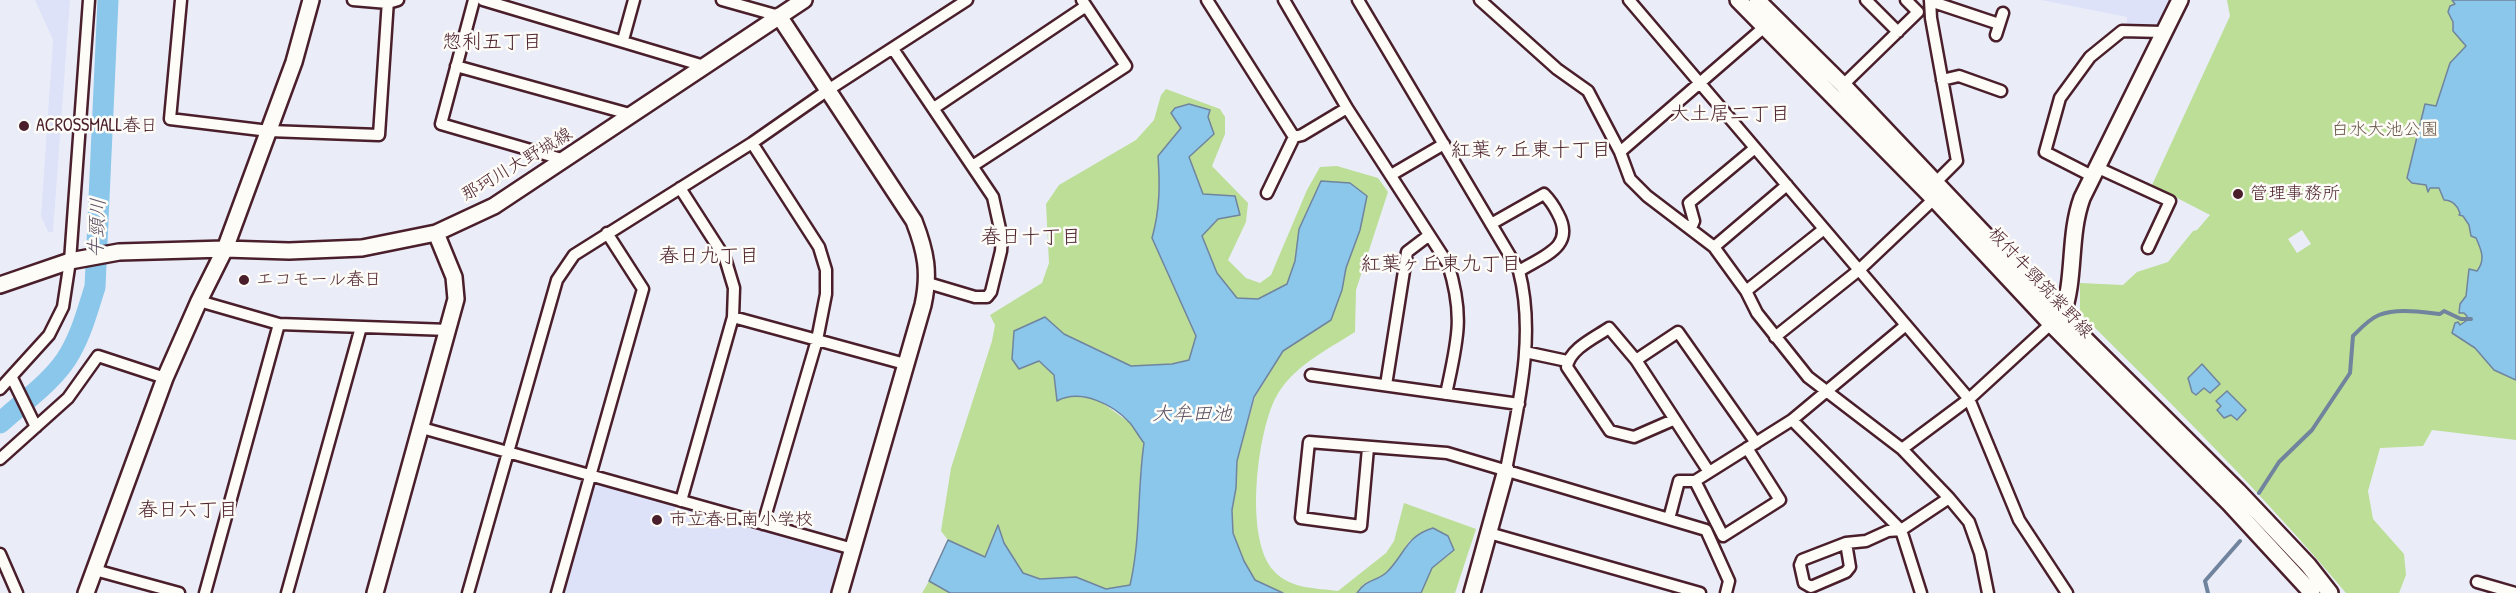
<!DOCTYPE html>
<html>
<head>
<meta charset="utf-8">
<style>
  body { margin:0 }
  canvas { display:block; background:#eaedf8 }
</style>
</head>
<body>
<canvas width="2516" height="593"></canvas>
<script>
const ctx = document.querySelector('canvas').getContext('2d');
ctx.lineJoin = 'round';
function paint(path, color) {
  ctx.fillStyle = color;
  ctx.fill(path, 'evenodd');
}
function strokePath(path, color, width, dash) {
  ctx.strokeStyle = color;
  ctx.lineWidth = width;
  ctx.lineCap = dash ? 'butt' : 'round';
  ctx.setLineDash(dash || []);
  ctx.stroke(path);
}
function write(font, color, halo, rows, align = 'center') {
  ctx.font = font + ' "Patrick Hand","Klee One",sans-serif';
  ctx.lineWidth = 5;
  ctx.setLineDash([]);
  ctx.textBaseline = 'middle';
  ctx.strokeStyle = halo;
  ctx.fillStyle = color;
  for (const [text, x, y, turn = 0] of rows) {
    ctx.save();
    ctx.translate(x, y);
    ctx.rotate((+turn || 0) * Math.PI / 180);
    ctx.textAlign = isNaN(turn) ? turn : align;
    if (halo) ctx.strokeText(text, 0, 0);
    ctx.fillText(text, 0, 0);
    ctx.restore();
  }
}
paint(new Path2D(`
  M 35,0 L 70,0 L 53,232 L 48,232 L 41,216 L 53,40 Z
  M 2041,0 L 2170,0 L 2155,28 L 2127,25 L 2127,17 Z
  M 601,484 L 842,551 L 831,593 L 564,593 L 593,488 Z`), '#dde2f9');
paint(new Path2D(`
  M 2227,0 L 2516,0 L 2516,440 L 2432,430 L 2423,446 L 2380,448 L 2368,491 L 2373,519 L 2404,554 L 2406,575 L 2399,593 L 2346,593 C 2264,495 2172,404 2080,313 L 2080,283 L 2123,285 L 2137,272 L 2168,262 L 2193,231 L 2197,230 L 2210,215 L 2152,185 L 2230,16 ZM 2302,230 L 2311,244 L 2297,253 L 2288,239 Z
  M 1166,89 L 1220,109 L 1225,117 L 1225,134 L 1212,166 L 1248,203 L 1246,222 L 1228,260 L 1246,278 L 1260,283 L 1271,275 L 1307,190 L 1320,167 L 1337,166 L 1378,178 L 1388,192 L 1356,290 L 1355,332 C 1327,350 1291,367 1275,399 C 1257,435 1244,540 1274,571 C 1290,589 1316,588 1338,591 L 1386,553 L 1394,541 L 1404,503 L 1476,529 L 1455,593 L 1421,593 L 1432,568 L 1449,555 L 1410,540 C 1403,551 1395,567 1384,575 C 1371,583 1366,578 1357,593 L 1283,593 L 1255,580 L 1244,561 L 1233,533 L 1232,510 L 1236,488 L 1237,461 L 1255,397 L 1283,351 L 1331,320 L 1342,290 L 1346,268 L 1360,230 L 1311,207 L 1299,229 L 1295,261 L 1287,284 L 1258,299 L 1237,298 L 1217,273 L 1201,236 L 1218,219 L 1240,214 L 1235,196 L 1203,194 L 1189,157 L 1214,134 L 1208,117 L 1181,128 L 1158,156 C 1160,185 1160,209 1152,238 L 1196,336 L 1189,360 L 1172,364 L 1131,366 L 1064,334 L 1045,318 L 1038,361 L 1054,375 L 1067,396 L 1097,399 L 1130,423 L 1144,443 C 1136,491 1141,538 1130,585 L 1106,589 L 1076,577 L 1040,579 L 1023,573 L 1004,543 L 998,526 L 985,557 L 948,540 L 941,531 L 951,468 L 992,341 L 995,325 L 990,315 L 1042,283 L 1049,263 L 1046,204 L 1059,185 L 1136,140 L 1154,120 L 1161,95 Z
  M 929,581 L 950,593 L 922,593 Z`), '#bcde97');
const water = new Path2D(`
  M 2452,0 L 2516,0 L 2516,380 L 2494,370 L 2475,348 L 2452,333 L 2455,323 L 2458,322 L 2460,325 L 2466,321 L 2467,316 L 2464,313 L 2459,313 L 2460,304 L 2466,296 L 2469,269 L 2477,271 C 2486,260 2481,249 2476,238 L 2471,236 L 2469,225 L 2463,216 L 2459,215 L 2460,213 C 2458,206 2452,200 2444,200 L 2439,188 L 2430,188 L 2428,192 L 2426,185 L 2412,183 L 2407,178 L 2425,104 L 2436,106 L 2450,63 L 2466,46 L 2453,31 L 2453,22 L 2448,12 L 2450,6 L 2455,4 Z
  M 1189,104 L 1210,110 L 1208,117 L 1214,134 L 1189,157 L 1203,194 L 1235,196 L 1240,215 L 1218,219 L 1202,236 L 1217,273 L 1237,298 L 1258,299 L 1287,284 L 1295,261 L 1299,229 L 1321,181 L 1350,183 L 1367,196 L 1360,230 L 1346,268 L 1342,290 L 1331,320 L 1283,351 L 1254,397 L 1237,461 L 1236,488 L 1232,510 L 1233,533 L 1244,561 L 1255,580 L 1283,593 L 950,593 L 929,581 L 948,540 L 985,557 L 998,525 L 1004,543 L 1023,573 L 1040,579 L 1076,577 L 1106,589 L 1130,585 C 1141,538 1137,491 1144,443 C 1139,437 1135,429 1130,423 C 1114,405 1081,388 1057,401 L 1054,375 L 1039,361 L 1019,369 L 1012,359 L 1014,331 L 1045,317 L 1064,334 L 1131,366 L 1172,364 L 1189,360 L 1196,336 L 1152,238 C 1160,209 1160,185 1158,156 L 1181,128 L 1171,113 L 1175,108 Z
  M 2202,364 L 2220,384 L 2210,393 L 2204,388 L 2196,395 L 2192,392 L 2188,378 Z
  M 2227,391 L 2246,410 L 2237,420 L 2231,415 L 2224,418 L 2217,410 L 2221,406 L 2216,401 Z
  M 1433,528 L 1448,536 L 1454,550 L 1432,568 L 1421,593 L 1357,593 C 1367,578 1376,582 1387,572 C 1405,554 1406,536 1433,528 Z`);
paint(water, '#8ac7ea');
strokePath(water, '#70849e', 1.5);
strokePath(new Path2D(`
  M 2259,493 L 2279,462 L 2312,430 L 2350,373 L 2353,336 C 2360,329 2369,319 2379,315 C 2397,308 2421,312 2440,314 L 2444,311 L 2461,319 L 2471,319
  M 2208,593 L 2205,581 L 2240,541`), '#70849e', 4);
strokePath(new Path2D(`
  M 0,423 C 22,403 56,379 70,353 C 82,332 88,309 95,287 L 108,0`), '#8ac7ea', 21);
const street = new Path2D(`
  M 181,0 L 170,119 L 269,131 L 379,135 L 388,0
  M 353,0 L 388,3 L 398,0
  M 474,0 L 441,124 L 565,160
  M 483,0 L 704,66
  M 722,0 L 779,16
  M 1207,0 L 1294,137 L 1302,135 L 1347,108
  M 1284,0 L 1347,108 L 1448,264 C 1465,317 1457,342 1446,394
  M 1358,0 L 1519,271 C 1536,336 1518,406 1506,470
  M 1480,0 L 1557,69 L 1588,91 L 1620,152 L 1630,179 L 1647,196 L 1714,247 L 1746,291 L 1757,313 L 1808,377 L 1902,449 L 1949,498 L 1969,522 L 1980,553 L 1988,593
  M 1629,0 L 1969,399 L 2019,520 L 2067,593
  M 1866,0 L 1898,32
  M 1930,0 L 1931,18 L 1957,161 L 1935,183
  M 1930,1 L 1999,24
  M 1996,35 L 2003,13
  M 623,40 L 634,0
  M 893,49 L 993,197 L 1002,238 L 1001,251 L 991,292 L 987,297 L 975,297 L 928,283
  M 456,66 L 633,115
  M 1942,80 L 1959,76 L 2001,91
  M 1843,85 L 1918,12 L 1906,0
  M 934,108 L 1086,6
  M 752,143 L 819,247 L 826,270 L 826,294 L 817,340 L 763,524
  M 1620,152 L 1769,23
  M 974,165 L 1126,66 L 1082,0
  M 2096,167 L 2170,201 L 2148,248
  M 1391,175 L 1444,144
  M 2092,176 L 2045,152 L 2060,98 L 2090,57 L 2122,31 L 2162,32
  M 680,188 L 725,258 L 734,288 L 733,317 L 681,501
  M 1267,193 L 1294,137
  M 1491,224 L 1544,194 C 1550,200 1554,206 1558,214 C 1576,247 1543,256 1519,271
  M 1691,228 L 1694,221 L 1689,203 L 1755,148
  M 1714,247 L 1787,185
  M 1746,291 L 1824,229
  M 199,301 L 279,324 L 449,330
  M 733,317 L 905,364
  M 1775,337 L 1859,270 L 1937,196
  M 1525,352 L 1567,361
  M 1636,360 L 1678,332 L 1756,443
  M 1311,375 L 1519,404
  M 12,378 L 36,427
  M 1386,385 L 1407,252 L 1428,236
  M 0,389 L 49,335 L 63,307 L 70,261 L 89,0
  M 1673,420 L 1634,437 L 1610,431 L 1567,367 C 1569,349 1596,337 1609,328 L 1636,360 L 1709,472
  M 1792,420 L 1901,530 L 1921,593
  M 422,428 L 853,549
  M 1368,448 L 1361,526 L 1301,518 L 1309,442 L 1447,453 L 1706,530 L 1729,581 L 1726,593
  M 1902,449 L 1969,399 L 2055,320
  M 0,459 L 68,398 L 98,356 L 165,378
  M 1695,481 L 1723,536 L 1780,500 L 1747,448
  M 1669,519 L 1679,481 L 1695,481 L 1792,420 L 1906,325
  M 1489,533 L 1700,593
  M 1846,543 L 1850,567 L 1846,572 L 1811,587 L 1804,583 L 1800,565 L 1802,560 L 1846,543 L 1866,541 L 1888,531 L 1901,530 L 1949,498
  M 0,554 L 17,593
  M 95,570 L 179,593
  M 2477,582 L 2515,593
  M 205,593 L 279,324
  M 287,593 L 361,327
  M 468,593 L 557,280 L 574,255 L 752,143 L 828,90 L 967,0
  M 557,593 L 643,289 L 607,233`);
const secondary = new Path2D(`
  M 1738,0 L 1934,199 L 2050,323 L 2229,503 L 2312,593
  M 1757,0 L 1843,85 L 2062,316 L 2238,491 L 2308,565 L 2330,593
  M 779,16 L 914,221 C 926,252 930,273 923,305 L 840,593
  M 0,285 L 70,261 L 119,252 L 225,249 L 289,251 L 362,248 L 436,233 L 494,206 L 804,0
  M 2062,316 C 2076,278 2068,237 2082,198 L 2180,0
  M 86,593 L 165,378 L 199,301 L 225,249 L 294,62 L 311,0
  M 375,593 L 456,299 L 454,277 L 436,233
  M 1472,593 L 1506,470`);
strokePath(street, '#4a1f2b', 15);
strokePath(secondary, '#4a1f2b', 20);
strokePath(street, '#fdfcf7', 10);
strokePath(secondary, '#fdfcf7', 15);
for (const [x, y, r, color] of [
  [24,126,6,"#4a1f2b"],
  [2238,194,6,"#4a1f2b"],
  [244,280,6,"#4a1f2b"],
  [657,520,6,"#4a1f2b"]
]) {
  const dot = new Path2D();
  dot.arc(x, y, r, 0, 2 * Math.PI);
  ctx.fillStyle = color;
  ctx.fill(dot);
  strokePath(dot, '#fdfcf7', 2);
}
write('18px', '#4a1f2b', '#fdfcf7', [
  ["ACROSSMALL春日",36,126],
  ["管理事務所",2250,194],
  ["エコモール春日",256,280],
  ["市立春日南小学校",669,520]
], 'left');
write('18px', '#6c584b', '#fdfcf7', [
  ["白水大池公園",2385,130]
]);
write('18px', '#4a1f2b', '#fdfcf7', [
  ["那珂川大野城線",517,165,-31],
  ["板付牛頸筑紫野線",2040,283,47]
]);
write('20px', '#4a1f2b', '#fdfcf7', [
  ["惣利五丁目",492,43],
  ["大土居二丁目",1730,115],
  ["紅葉ヶ丘東十丁目",1531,151],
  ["春日十丁目",1031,238],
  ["春日九丁目",709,257],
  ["紅葉ヶ丘東九丁目",1441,265],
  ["春日六丁目",188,511]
]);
write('italic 20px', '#5d5164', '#fdfcf7', [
  ["牛頸川",98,228,-87],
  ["大牟田池",1192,415]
]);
</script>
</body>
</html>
